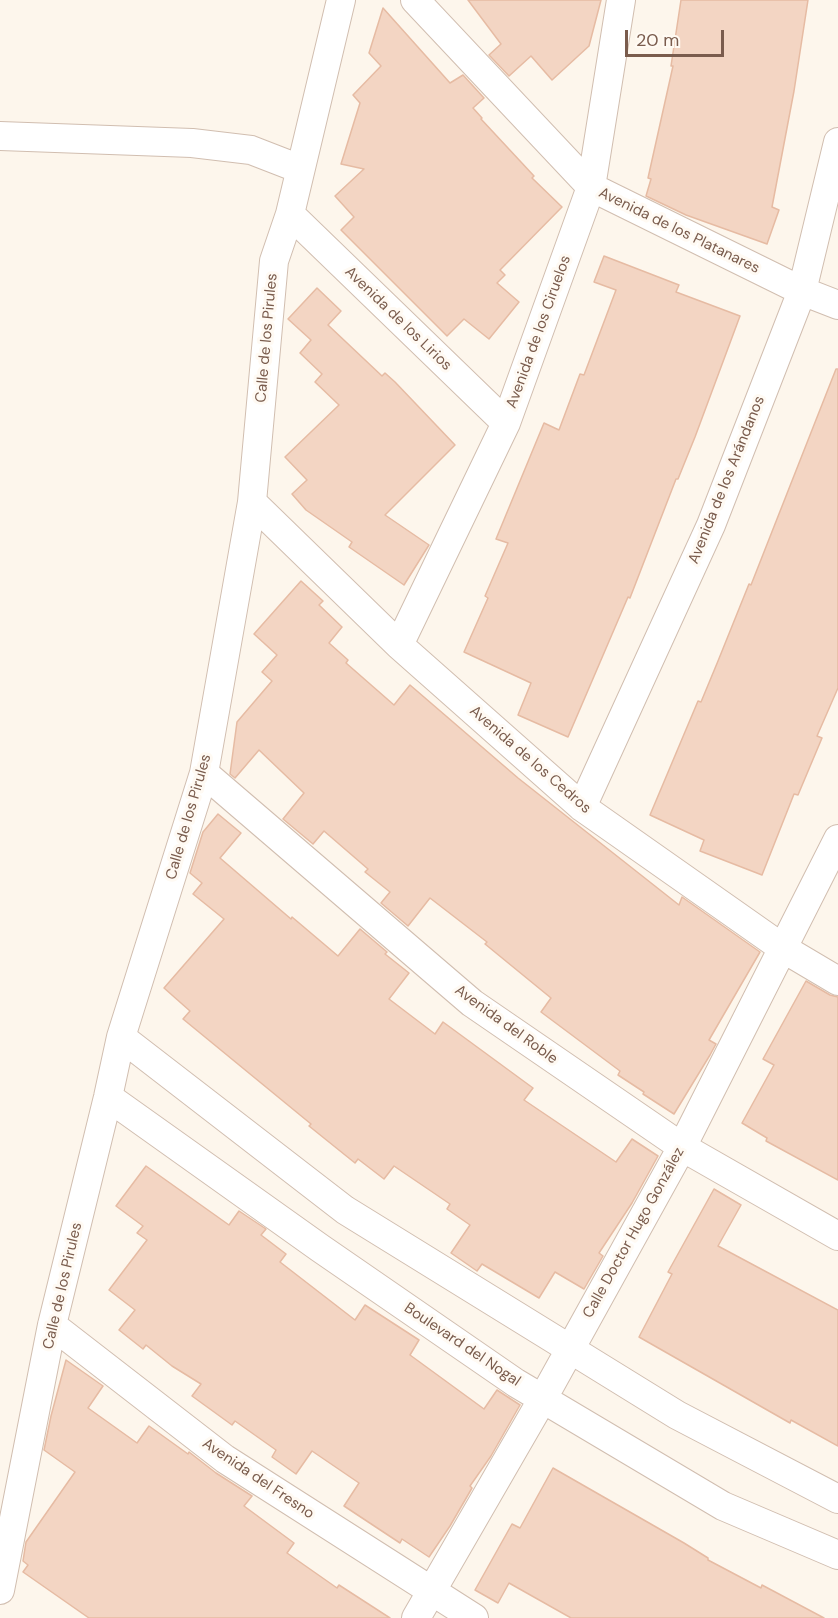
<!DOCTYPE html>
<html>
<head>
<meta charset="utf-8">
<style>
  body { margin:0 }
  #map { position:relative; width:838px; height:1618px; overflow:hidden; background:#fdf6ec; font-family:"DM Sans",sans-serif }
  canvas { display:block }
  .scale { position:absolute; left:625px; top:30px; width:99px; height:27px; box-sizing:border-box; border:3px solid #7a5c4d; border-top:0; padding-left:8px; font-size:18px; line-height:21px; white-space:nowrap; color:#7a5c4d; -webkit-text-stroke:4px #fffaf3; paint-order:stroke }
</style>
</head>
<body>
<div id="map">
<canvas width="838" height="1618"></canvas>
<div class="scale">20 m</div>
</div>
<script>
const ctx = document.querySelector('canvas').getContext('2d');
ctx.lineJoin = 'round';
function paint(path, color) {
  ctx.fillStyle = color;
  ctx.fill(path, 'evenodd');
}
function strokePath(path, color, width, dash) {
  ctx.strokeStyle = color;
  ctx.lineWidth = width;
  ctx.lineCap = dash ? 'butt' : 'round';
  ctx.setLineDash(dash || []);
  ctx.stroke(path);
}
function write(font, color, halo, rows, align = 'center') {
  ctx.font = font + ' "DM Sans",sans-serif';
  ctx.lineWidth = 6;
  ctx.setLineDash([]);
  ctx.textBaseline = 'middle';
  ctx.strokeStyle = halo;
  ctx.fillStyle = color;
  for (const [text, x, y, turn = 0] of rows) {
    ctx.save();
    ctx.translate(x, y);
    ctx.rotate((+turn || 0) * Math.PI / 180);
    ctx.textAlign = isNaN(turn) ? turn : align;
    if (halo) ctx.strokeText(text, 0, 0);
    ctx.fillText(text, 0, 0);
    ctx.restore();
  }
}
const building = new Path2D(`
  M 468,0 L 601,0 L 589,46 L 552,80 L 531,56 L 509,76 L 489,55 L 501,44 Z
  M 681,0 L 808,0 L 794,91 L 772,207 L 779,210 L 767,244 L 686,215 L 646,196 L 651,179 L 648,178 L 673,66 L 671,66 Z
  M 383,8 L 450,83 L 463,75 L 484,98 L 473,108 L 482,118 L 481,119 L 534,176 L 532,178 L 562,207 L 500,270 L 505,275 L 497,283 L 519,302 L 489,339 L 464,319 L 447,336 L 341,230 L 354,217 L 335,196 L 364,169 L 341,164 L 360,103 L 353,95 L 381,66 L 369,53 Z
  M 604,256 L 679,285 L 676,292 L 740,316 L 695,437 L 678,479 L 676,479 L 630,598 L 628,597 L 568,737 L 518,715 L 531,683 L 464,652 L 488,598 L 485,596 L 508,543 L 496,539 L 544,423 L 559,430 L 580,374 L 584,375 L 616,290 L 594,282 Z
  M 317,288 L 341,311 L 328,325 L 382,376 L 385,373 L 395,382 L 455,445 L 385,515 L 429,545 L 404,585 L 349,547 L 352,542 L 306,510 L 292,494 L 307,480 L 285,457 L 339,405 L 315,382 L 322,374 L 300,353 L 311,340 L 288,319 Z
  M 836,369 L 838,369 L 838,688 L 817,736 L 822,738 L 798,795 L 794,794 L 762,875 L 700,851 L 704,840 L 650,815 L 698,701 L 701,702 L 718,661 L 749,584 L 751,585 Z
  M 301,581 L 323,601 L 319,605 L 342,627 L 329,643 L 348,660 L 346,663 L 394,705 L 410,685 L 518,778 L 679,905 L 682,897 L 760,952 L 709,1040 L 716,1044 L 710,1055 L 674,1114 L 643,1094 L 644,1092 L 618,1075 L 620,1071 L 541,1012 L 551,998 L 485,944 L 487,942 L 430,898 L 408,926 L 381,903 L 390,892 L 365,872 L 368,869 L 324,831 L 313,844 L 283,819 L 304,793 L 259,750 L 235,778 L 230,774 L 237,722 L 272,681 L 262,672 L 277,655 L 254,634 Z
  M 218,814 L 241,833 L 220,858 L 291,919 L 292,917 L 338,956 L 360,929 L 387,952 L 385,954 L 409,973 L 389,999 L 435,1034 L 443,1022 L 533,1088 L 524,1100 L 616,1162 L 632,1139 L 658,1156 L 632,1203 L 599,1253 L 603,1256 L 584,1289 L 555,1272 L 539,1298 L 482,1264 L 477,1271 L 451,1253 L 470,1225 L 447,1209 L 450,1204 L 394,1166 L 384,1179 L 358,1159 L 355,1163 L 309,1126 L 311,1124 L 183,1019 L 190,1011 L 164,988 L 224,919 L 193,894 L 202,883 L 190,873 L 203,832 Z
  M 806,981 L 830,995 L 838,997 L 838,1180 L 766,1141 L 767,1138 L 742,1123 L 774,1065 L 763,1059 Z
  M 146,1166 L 229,1225 L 239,1211 L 266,1229 L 261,1235 L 286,1254 L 280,1262 L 355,1320 L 365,1305 L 419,1340 L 410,1355 L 484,1409 L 497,1390 L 520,1405 L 491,1456 L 470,1486 L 472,1488 L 450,1526 L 429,1557 L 402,1539 L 400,1543 L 344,1506 L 359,1483 L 312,1451 L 296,1474 L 272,1457 L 276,1450 L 235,1421 L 232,1425 L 192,1396 L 201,1384 L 172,1366 L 146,1345 L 143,1349 L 119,1330 L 135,1310 L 109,1290 L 147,1240 L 137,1233 L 143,1226 L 116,1206 Z
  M 714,1189 L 741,1205 L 718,1246 L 838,1310 L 838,1446 L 791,1420 L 790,1423 L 639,1337 L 672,1274 L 668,1272 Z
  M 66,1360 L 103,1386 L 88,1408 L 137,1443 L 149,1426 L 188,1454 L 189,1452 L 216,1473 L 252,1496 L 244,1506 L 294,1543 L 287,1553 L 337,1588 L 339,1585 L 390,1618 L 89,1618 L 23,1572 L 28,1565 L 23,1561 L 26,1542 L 75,1472 L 44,1450 L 51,1416 Z
  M 553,1468 L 684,1543 L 708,1558 L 708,1560 L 761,1588 L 762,1585 L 824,1618 L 571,1618 L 509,1583 L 498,1603 L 475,1590 L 512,1524 L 520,1528 Z`);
paint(building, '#f3d5c3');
strokePath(building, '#e6bba3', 1.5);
const minor = new Path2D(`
  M 415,0 L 591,187 L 802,291 L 838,305
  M 0,136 L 192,143 L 251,150 L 300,169
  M 290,214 L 506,423
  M 252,502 L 399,645 L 582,807 L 784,949 L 838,981
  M 399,645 L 506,423 L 591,187 L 621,0
  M 204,773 L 472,1003 L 682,1147 L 838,1236
  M 582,807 L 711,525 L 802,291 L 838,142
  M 121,1037 L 345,1210 L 677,1415 L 838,1499
  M 108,1097 L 320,1248 L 516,1383 L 723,1506 L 838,1555
  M 52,1325 L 225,1459 L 474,1618
  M 0,1590 L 52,1325 L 108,1097 L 121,1037 L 204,773 L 252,502 L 274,261 L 290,214 L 341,0
  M 416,1618 L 542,1400 L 682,1147 L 838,839`);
strokePath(minor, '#d1beb0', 30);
strokePath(minor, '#fff', 28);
write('15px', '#7a5c4d', '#fffaf3', [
  ["Avenida de los Platanares",679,231,26],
  ["Avenida de los Lirios",398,319,44],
  ["Avenida de los Ciruelos",539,332,-70],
  ["Calle de los Pirules",267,338,-85],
  ["Avenida de los Arándanos",727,480,-68],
  ["Avenida de los Cedros",530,760,41],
  ["Calle de los Pirules",189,817,-74],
  ["Avenida del Roble",506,1025,36],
  ["Calle Doctor Hugo González",634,1233,-61],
  ["Calle de los Pirules",63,1286,-77],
  ["Boulevard del Nogal",462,1345,34],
  ["Avenida del Fresno",258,1479,34]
]);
</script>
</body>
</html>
